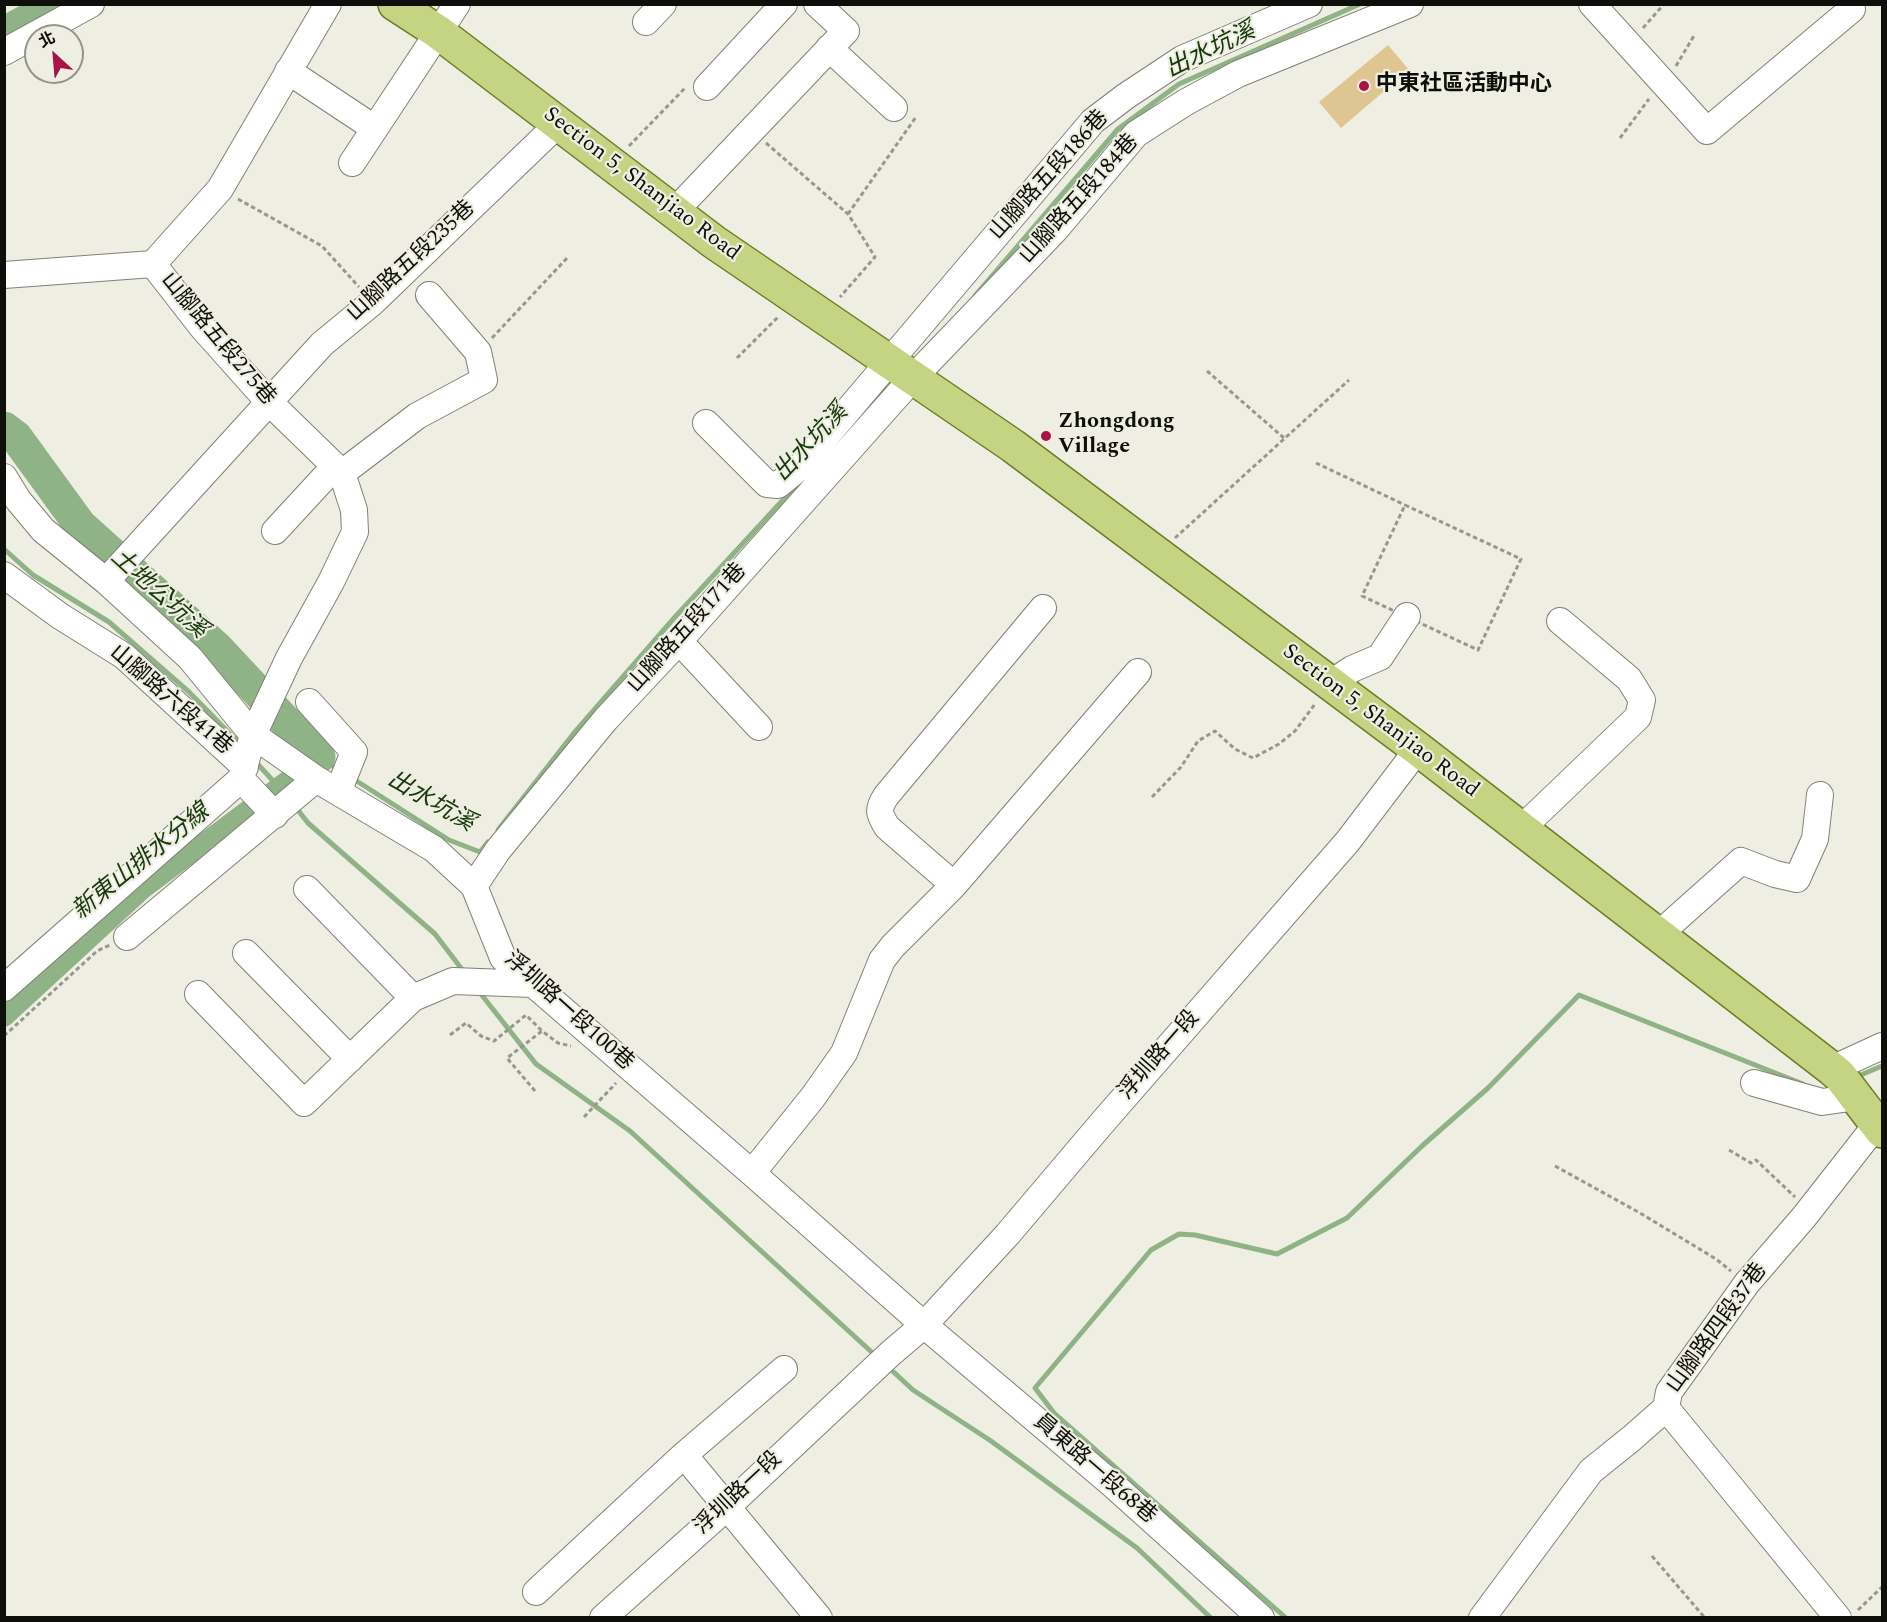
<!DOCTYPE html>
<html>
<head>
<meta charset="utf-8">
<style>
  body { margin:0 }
  #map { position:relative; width:1887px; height:1622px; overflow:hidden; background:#efeee2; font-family:Spectral,"Noto Sans TC",serif }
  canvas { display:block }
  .frame { position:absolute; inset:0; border:6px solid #0e0e0a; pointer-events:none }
  .north { position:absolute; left:24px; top:24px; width:60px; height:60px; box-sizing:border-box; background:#efeee2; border:2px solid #95948c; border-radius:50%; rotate:334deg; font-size:16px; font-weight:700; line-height:24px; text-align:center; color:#0e0e0a }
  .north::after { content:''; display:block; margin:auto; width:21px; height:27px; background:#a81348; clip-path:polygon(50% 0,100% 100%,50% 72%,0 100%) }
</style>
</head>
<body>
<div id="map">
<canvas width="1887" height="1622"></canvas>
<div class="frame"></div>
<div class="north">北</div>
</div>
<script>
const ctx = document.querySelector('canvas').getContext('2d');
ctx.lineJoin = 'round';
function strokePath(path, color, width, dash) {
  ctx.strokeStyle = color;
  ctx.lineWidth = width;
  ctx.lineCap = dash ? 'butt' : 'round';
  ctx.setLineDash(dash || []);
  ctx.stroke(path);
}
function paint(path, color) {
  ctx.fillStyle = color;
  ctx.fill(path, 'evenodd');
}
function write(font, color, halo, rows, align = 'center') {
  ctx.font = font + ' Spectral,"Noto Sans TC",serif';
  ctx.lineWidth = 4.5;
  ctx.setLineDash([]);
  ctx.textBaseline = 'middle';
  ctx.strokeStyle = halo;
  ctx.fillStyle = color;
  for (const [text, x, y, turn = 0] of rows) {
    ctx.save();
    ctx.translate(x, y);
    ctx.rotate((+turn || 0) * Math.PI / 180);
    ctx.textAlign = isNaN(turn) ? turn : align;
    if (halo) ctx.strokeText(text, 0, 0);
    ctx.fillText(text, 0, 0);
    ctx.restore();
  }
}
strokePath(new Path2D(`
  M 975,296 L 1118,129 L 1179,84 L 1360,4
  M 851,426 L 886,389
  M 4,549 L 33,575 L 109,622 L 189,692 L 242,746
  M 319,757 L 339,770
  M 254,760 L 286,795
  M 352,778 L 449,840 L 480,852 L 488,842
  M 294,805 L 308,823 L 435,934 L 464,972
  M 498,830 L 574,733 L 675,617 L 794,488
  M 477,989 L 536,1064 L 630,1131 L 877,1357
  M 1856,1077 L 1882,1066
  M 886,1365 L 913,1390 L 991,1441 L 1137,1548 L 1211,1618
  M 1286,1618 L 1054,1413 L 1035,1388 L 1151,1250 L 1179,1234 L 1195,1235 L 1277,1254 L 1347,1218 L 1422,1146 L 1488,1088 L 1579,995 L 1803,1084`), '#8fb286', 5);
strokePath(new Path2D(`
  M 4,1017 L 144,888 L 319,757`), '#8fb286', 20);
strokePath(new Path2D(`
  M 4,33 L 58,4
  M 4,428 L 16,437 L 80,525 L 217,648 L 319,757`), '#8fb286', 33);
paint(new Path2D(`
  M 1388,45 L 1409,70 L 1341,128 L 1319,102 Z`), '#dfc592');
const minor = new Path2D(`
  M 1592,4 L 1707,131 L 1852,9
  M 646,22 L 663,4
  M 829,48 L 894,108
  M 4,52 L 91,4
  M 288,71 L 368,124
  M 707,87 L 784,4
  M 352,163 L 457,4
  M 674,212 L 846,31 L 817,4
  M 4,275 L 153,264
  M 706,423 L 767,484 L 778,485 L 800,467 L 1093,121 L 1126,96 L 1182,59 L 1309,4
  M 342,473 L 417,416 L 484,380 L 478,352 L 429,295
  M 4,477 L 18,500 L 43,530 L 106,581 L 190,658 L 253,735 L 316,779 L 434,849 L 474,886 L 503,958 L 752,1173 L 924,1325 L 1112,1484 L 1261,1618
  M 275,531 L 335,466
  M 4,575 L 60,616 L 124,656 L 245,767
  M 106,581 L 322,344 L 373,302 L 558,124
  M 679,641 L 759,727
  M 1331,683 L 1352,669 L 1380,657 L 1407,616
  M 309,702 L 354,752 L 338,792
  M 241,779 L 275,815
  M 1521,829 L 1638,717 L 1642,700 L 1629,679 L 1560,621
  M 954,885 L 887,827 C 879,814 877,810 886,796 L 1043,608
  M 474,886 L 498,850 L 606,719 L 679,641 L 912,379 L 1055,230 L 1136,134 L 1186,102 L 1238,74 L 1410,4
  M 307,889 L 413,998
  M 1658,935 L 1741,861 L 1775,874 L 1797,879 L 1815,839 L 1820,795
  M 127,937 L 316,779
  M 246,953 L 350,1059
  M 4,988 L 241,779 L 253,735 L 289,658 L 331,582 L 355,532 L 354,510 L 342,473 L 269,402 L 202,327 L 153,264 L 220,189 L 328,4
  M 198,994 L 304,1103 L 413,998 L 453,981 L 533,984
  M 1832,1069 L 1882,1046
  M 1754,1083 L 1822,1102 L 1857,1097
  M 752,1173 L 813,1097 L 844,1053 L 882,960 L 893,946 L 954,885 L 1138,672
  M 1666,1408 L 1669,1392 L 1747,1283 L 1804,1217 L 1877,1124
  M 1666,1408 L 1838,1618
  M 684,1455 L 819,1618
  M 536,1592 L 684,1455 L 784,1369
  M 603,1618 L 727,1507 L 891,1353 L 924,1325 L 1007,1235 L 1102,1123 L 1348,841 L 1418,749
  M 1482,1618 L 1591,1471 L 1632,1438 L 1666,1408`);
const major = new Path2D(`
  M 395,4 L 438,32 L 714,242 L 1013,446 L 1418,749 L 1832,1069 L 1840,1076 L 1882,1131`);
strokePath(minor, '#818076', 28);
strokePath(major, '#6a7c22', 36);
strokePath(new Path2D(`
  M 1643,28 L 1664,4
  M 1676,66 L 1695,34
  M 1620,138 L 1649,99
  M 766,143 L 848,214 L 875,257 L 840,297
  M 629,146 L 685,88
  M 238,199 L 322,246 L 359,287
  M 848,214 L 916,117
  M 492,338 L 568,257
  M 737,358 L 778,317
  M 1207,371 L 1284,438
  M 1316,463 L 1405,505
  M 1405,505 L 1521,559 L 1478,650 L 1362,596 Z
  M 1175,538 L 1349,380
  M 1152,797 L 1181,767 L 1198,741 L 1215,731 L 1235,749 L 1253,758 L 1279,744 L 1295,731 L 1315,704
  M 450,1035 L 466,1023 L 481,1036 L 494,1041 L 526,1015 L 542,1031
  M 4,1036 L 97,951 L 110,945
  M 535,1091 L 507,1058 L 542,1031 L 558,1043 L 571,1046
  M 584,1117 L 616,1083
  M 1729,1150 L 1751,1163 L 1756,1160 L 1795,1197
  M 1555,1166 L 1640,1213 L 1716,1259 L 1731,1271
  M 1652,1556 L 1705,1618
  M 1858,1610 L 1882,1587`), '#98978e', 3, [4.5, 3]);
strokePath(minor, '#fff', 26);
strokePath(major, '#c4d482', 33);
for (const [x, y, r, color] of [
  [1364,86,6,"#a81348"],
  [1046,436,6,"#a81348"]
]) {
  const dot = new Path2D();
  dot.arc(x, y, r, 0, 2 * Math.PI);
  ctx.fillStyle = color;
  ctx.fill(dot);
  strokePath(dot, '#efeee2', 2);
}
write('bold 22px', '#0e0e0a', '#efeee2', [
  ["中東社區活動中心",1376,86],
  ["Zhongdong",1058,423],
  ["Village",1058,448]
], 'left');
write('22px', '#0e0e0a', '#efeee2', [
  ["山腳路五段186巷",1050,176,-48],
  ["Section 5, Shanjiao Road",641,185,37],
  ["山腳路五段184巷",1080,200,-48],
  ["山腳路五段235巷",412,262,-43],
  ["山腳路五段275巷",217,340,50],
  ["山腳路五段171巷",688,629,-48],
  ["山腳路六段41巷",170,701,41],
  ["Section 5, Shanjiao Road",1380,722,37],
  ["浮圳路一段100巷",568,1012,42],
  ["浮圳路一段",1160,1056,-49],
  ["山腳路四段37巷",1718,1329,-54],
  ["員東路一段68巷",1094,1470,41],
  ["浮圳路一段",739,1494,-43]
]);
write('italic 24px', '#15380a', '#efeee2', [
  ["出水坑溪",1211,52,-26],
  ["出水坑溪",812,444,-47],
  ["土地公坑溪",158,595,42],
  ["出水坑溪",430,803,30],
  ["新東山排水分線",142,863,-39]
]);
</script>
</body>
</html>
